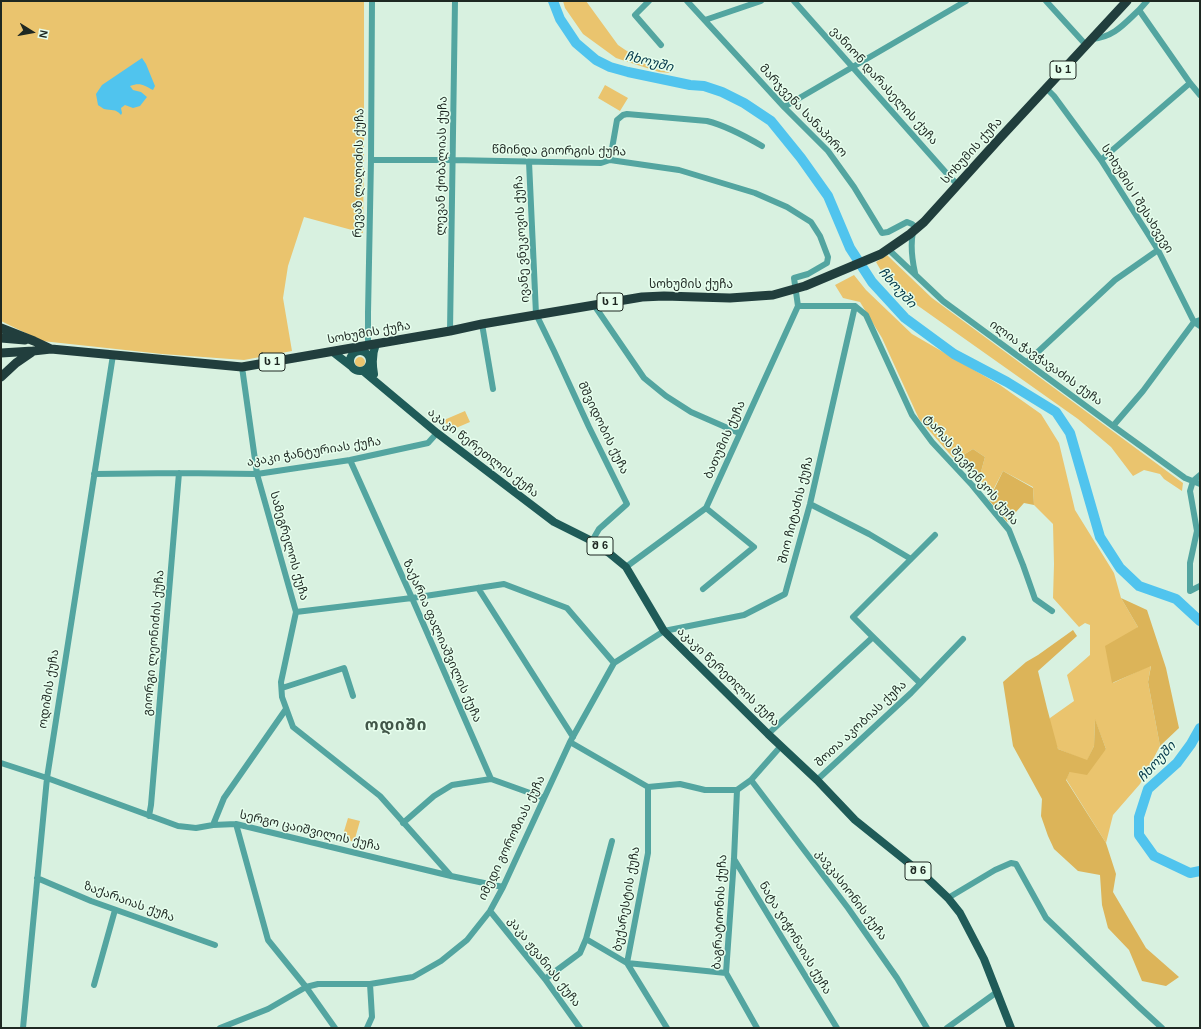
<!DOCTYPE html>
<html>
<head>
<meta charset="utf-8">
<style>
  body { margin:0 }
  #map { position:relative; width:1201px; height:1029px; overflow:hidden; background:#d8f1e0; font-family:Helvetica,sans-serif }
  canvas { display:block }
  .frame { position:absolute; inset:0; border:2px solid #1e2822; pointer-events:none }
  .north { position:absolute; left:12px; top:12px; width:40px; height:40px; -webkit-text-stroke:3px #e6feed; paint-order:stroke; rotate:101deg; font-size:11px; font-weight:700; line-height:16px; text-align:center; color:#1e2822 }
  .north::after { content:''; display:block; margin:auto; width:14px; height:18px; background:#1e2822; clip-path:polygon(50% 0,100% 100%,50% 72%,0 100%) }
</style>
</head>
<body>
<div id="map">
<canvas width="1201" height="1029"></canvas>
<div class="frame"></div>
<div class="north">N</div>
</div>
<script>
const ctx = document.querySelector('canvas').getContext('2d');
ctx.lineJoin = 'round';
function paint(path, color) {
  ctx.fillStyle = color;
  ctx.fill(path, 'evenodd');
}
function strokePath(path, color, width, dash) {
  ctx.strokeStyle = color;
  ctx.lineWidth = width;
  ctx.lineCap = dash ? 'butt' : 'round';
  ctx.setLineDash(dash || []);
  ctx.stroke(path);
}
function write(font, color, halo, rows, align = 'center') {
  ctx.font = font + ' Helvetica,"Noto Sans Georgian",sans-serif';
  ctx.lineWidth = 3;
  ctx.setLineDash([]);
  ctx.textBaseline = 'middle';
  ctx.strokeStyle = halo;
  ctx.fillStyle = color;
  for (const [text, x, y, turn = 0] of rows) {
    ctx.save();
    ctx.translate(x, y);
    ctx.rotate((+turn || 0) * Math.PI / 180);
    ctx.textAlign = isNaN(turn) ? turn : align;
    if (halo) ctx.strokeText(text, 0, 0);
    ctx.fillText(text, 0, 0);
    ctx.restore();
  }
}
paint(new Path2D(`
  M 1,1 L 364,1 L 364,148 L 363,233 L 304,217 L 288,266 L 283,298 L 292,351 L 244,360 L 162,354 L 42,341 L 1,321 Z
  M 563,1 L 586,1 L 618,45 L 652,68 L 672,73 L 659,72 L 616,58 L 583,34 L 565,8 Z
  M 605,85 L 628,98 L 620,111 L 598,98 Z
  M 887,255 L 932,298 L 1183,483 L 1182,491 L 1164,479 L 1160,474 L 1144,470 L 1133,476 L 1111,447 L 1078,419 L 890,286 L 876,262 Z
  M 854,275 L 866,290 L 912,334 L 1000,385 L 1041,414 L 1059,443 L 1075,510 L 1114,573 L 1121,598 L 1138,627 L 1113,683 L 1151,665 L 1148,682 L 1160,746 L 1140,784 L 1113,815 L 1106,843 L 1066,779 L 1070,772 L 1106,749 L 1095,720 L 1094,746 L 1087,761 L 1058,749 L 1049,728 L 1050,718 L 1074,701 L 1067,675 L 1090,655 L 1090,625 L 1085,623 L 1079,627 L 1053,598 L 1054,564 L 1053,524 L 1034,505 L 1033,487 L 1003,471 L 991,494 L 979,479 L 985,457 L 973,449 L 955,460 L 919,419 L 882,338 L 860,302 L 843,298 L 835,285 Z
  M355 362a5 5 0 1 1 10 0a5 5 0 1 1-10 0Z
  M 465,411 L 470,422 L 449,431 L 444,420 Z
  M 348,818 L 360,821 L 354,842 L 342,838 Z`), '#eac46e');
paint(new Path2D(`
  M 973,449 L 985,457 L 979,479 L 955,460 Z
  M 1003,471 L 1033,488 L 1034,505 L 1024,503 L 1007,522 L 989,500 Z
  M 1121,598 L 1147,610 L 1166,668 L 1179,728 L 1160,746 L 1148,682 L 1151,666 L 1112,683 L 1105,646 L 1138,627 Z
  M 1073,630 L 1077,636 L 1038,671 L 1047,708 L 1058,749 L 1087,760 L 1094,746 L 1095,719 L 1106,749 L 1087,775 L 1070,772 L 1066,780 L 1106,843 L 1116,874 L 1113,892 L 1146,948 L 1179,977 L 1166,986 L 1142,981 L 1129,950 L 1108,928 L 1102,905 L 1100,875 L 1078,871 L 1054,849 L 1048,836 L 1041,816 L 1042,799 L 1013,746 L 1003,682 L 1026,662 L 1038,655 Z`), '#dcb459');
paint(new Path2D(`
  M 142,58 L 146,64 L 155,86 L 153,90 C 144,85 140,82 130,86 L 133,90 L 141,92 L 147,97 L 140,106 L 133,108 L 125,105 L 121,108 L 122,113 L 121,115 C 115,108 112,111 104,109 C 104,109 98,105 98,105 L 96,94 L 102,85 Z`), '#50c4ee');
strokePath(new Path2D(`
  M 553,1 L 560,19 L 576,43 L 596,60 L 610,67 L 628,72 L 690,85 L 704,86 L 722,92 L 744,103 L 771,121 L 801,158 L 828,196 L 850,248 L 872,282 L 905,318 L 954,354 L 1007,382 L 1056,412 L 1070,433 L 1100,537 L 1120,568 L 1139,586 L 1176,599 L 1200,621
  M 1200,728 L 1191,744 L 1177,763 L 1148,789 L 1139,817 L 1139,835 L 1154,856 L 1190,873 L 1200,871`), '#50c4ee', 10);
strokePath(new Path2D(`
  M 649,1 L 635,15 L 661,45
  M 687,1 L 784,107 L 828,151 L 854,187 L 882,233 L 888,232 L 907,222 L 912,224 L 917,228
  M 794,1 L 949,176 L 958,185
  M 1046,1 L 1086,45
  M 1139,10 L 1147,1
  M 705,20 L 761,1
  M 1092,39 C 1114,37 1124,24 1139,10 L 1190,83 L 1200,95
  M 1046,88 L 1054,96 L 1101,160 L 1148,234 L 1158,250 L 1194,322 L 1200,326
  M 784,107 L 966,1
  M 371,160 L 452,160 L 601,163 L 610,160 L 679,170 L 755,193 L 787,207 L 811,222 L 820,236 L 828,257 L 827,263 L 808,274 L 794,278 L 798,306 L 706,508 L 626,567
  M 610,160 L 617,120 L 623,115 L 627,114 L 707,121 C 727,126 745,136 762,146
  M 1101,160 L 1190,83
  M 529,162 L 536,314 L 554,351 L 589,427 L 627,504 L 599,529 L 592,541
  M 913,232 C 910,246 912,259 915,273
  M 888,249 L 943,301 L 1113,426 L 1185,478 L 1200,484
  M 594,305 L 644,378 L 666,396 L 691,412 L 739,433
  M 798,306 L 855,306 L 866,315 L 912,415 L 932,442 L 972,485 L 1009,530 L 1023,565 L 1035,599 L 1052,611
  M 482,324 L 493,389
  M 450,331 L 455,1
  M 368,345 L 368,313 L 371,160 L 372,1
  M 1027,362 L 1115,280 L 1158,250
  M 242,367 L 257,474 L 296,612 L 281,682 L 282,697 L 293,727 L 380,796 L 451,876
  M 1113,426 L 1143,391 L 1194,322 L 1200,320
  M 350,460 L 412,598 L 491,779 L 544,798
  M 94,474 L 179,473 L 257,474 L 350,460 L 428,443 L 437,433
  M 1200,475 L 1193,481 L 1190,491 L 1197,531 L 1190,563 L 1190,591 L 1200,586
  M 810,504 L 869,534 L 911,559
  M 478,588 L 573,737
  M 703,589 L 754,547 L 706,508
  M 296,612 L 412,598 L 504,584 L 567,608 L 614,663
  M 920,683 L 873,637 L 853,617 L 935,535
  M 282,688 L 344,668 L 353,696
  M 768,734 L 873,637
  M 570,742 L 648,787 L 680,784 L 705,790 L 737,790 L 751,780 L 781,746
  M 1,763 L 47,778 L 178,826 L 196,828 L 213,825 L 236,824 L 451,876 L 503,887
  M 751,780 L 848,908 L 897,978 L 927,1028
  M 817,780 L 911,693 L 963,639
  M 648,787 L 648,853 L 627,963 L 667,1028
  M 737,790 L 734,859 L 726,973 L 757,1028
  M 149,816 L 151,805 L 179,473
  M 403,823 L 434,796 L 452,785 L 491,779
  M 236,824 L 268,940 L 306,987 L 335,1028
  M 213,825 L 224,798 L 286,709
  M 734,859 L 837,1028
  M 37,878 L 91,901 L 215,945
  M 948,898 L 995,870 L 1011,863 L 1016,864 L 1046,918 L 1138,1006 L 1162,1028
  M 490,911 L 545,979 L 580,1028
  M 586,939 L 627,963 L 726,973
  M 545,979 L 580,953 L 586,939 L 612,841
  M 94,985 L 115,910
  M 23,1028 L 47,778 L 113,355
  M 220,1028 L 268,1009 L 306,987 L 318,984 L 370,984 L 413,977 L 441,961 L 467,940 L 490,911 L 503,887 L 570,742 L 614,663 L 664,631 L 744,615 L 785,594 L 810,504 L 855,306
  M 367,1028 L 372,1017 L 370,984
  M 947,1028 L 997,992`), '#53a5a0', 6);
strokePath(new Path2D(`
  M350 361a10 10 0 1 1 20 0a10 10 0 1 1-20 0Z
  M 333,352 L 351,366
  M 363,371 L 437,433 L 554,522 L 592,541 L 609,553 L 626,567 L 664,631 L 768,734 L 817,780 L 855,820 L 926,877 L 948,898 L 960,913 L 984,959 L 1011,1028
  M 374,374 C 372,363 372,354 376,344`), '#1f5b58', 8);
strokePath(new Path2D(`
  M 1,328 L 34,341 L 51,349
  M 1,338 L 25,340
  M 1,353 L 33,351 L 51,349 L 242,367 L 450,331 L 482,324 L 642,297 L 664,296 L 730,298 L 773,295 L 805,286 L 881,254 L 910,234 L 924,222 L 1000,138 L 1127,1
  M 1,377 L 16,363 L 32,352`), '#213e3d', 9);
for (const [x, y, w] of [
  [1063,70,26],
  [610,302,26],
  [272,362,26],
  [600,546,26],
  [918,871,26]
]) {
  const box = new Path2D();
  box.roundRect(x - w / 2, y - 9, w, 18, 3);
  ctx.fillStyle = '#e6feed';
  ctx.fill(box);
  strokePath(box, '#1e2822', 1);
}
write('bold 11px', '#1e2822', null, [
  ["ს 1",1063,70],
  ["ს 1",610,302],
  ["ს 1",272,362],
  ["შ 6",600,546],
  ["შ 6",918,871]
]);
write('12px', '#1e2822', '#e6feed', [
  ["ვანიონ დარასელის ქუჩა",884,86,48],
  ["მარჯვენა სანაპირო",803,111,47],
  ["წმინდა გიორგის ქუჩა",559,151,1],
  ["სოხუმის ქუჩა",972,151,-48],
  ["ლევან ქობალიას ქუჩა",442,166,-89],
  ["რევაზ ლაღიძის ქუჩა",359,173,-89],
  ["სოხუმის I შესახვევი",1137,199,58],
  ["ივანე ვნუკოვის ქუჩა",522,239,-93],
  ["სოხუმის ქუჩა",691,285],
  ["სოხუმის ქუჩა",369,333,-10],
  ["ილია ჭავჭავაძის ქუჩა",1046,363,36],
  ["მშვიდობის ქუჩა",603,428,64],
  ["ბათუმის ქუჩა",725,440,-66],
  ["აკაკი ჭანტურიას ქუჩა",314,452,-9],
  ["აკაკი წერეთლის ქუჩა",483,453,38],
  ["ტარას შევჩენკოს ქუჩა",971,470,50],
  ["შიო ჩიტაძის ქუჩა",796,510,-76],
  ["სამეგრელოს ქუჩა",289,546,74],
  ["ზაქარია ფალიაშვილის ქუჩა",442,641,66],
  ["გიორგი ლეონიძის ქუჩა",154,643,-85],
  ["აკაკი წერეთლის ქუჩა",728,677,44],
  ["ოდიშის ქუჩა",49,689,-81],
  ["შოთა აკობიას ქუჩა",861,724,-43],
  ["სერგო ცაიშვილის ქუჩა",310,831,13],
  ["იმედი გოროზიას ქუჩა",512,838,-64],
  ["კავკასიონის ქუჩა",851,895,53],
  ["ბუქარესტის ქუჩა",627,899,-80],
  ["ზაქარაიას ქუჩა",129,902,20],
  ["ბაგრატიონის ქუჩა",720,912,-87],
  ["ნატა ჯიჭონაიას ქუჩა",795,938,59],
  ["კაკა ჟვანიას ქუჩა",544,962,52]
]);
write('italic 13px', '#003647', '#e6feed', [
  ["ჩხოუში",649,62,14],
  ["ჩხოუში",897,288,48],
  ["ჩხოუში",1157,762,-48]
]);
ctx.letterSpacing = '1px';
write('bold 16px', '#415648', '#e6feed', [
  ["ოდიში",396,726]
]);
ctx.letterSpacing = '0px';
</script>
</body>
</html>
